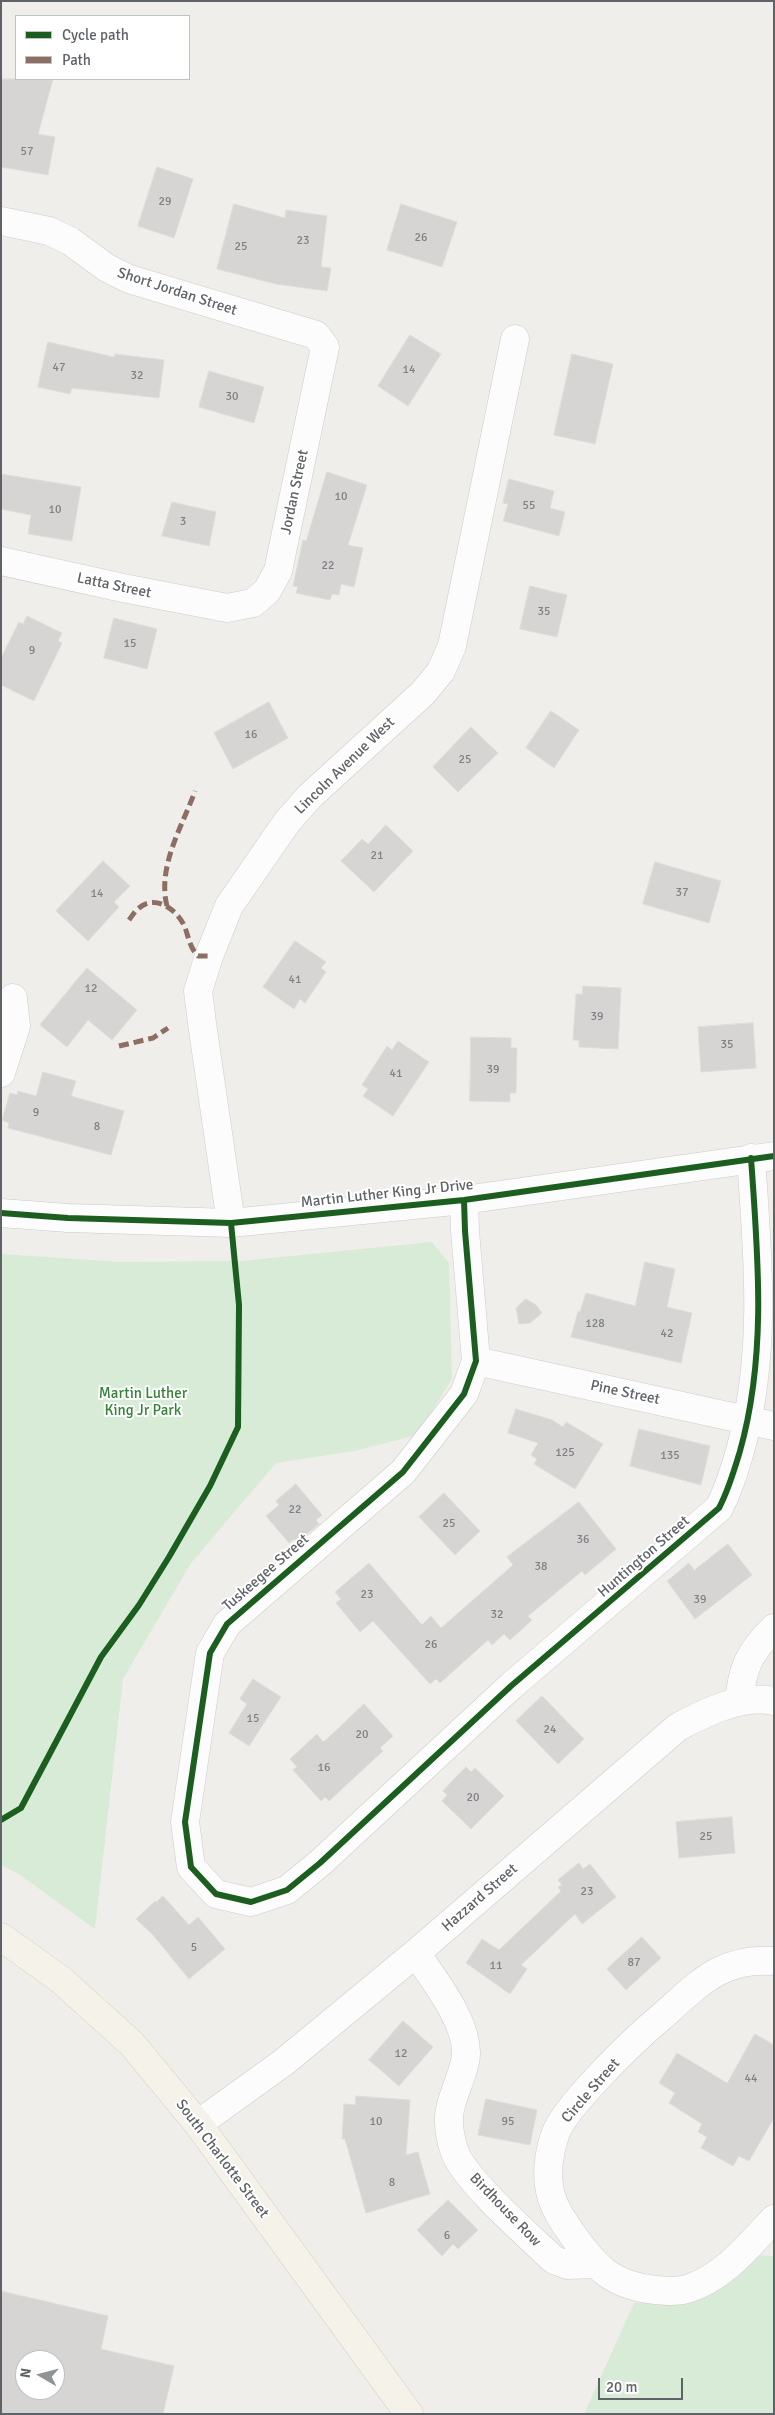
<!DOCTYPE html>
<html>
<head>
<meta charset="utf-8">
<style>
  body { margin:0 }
  #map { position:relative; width:775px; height:2415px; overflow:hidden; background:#efeeea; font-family:Signika,sans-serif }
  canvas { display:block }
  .frame { position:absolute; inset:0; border:2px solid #5f6368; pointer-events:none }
  .legend { position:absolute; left:15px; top:15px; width:175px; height:65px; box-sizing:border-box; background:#fff; border:1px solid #bfc1c3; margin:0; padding:6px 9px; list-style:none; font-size:15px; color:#5f6368 }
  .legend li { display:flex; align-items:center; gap:10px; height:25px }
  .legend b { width:25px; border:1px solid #bfc1c3 }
  .north { position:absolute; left:15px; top:2350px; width:50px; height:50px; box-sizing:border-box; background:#fff; border:1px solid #bfc1c3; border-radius:50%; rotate:278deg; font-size:14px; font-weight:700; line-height:20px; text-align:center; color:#5f6368 }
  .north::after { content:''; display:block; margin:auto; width:18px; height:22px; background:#919496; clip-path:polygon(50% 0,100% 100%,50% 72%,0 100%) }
  .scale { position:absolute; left:598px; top:2378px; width:85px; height:22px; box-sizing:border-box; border:2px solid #5f6368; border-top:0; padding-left:6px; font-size:15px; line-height:18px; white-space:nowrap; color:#5f6368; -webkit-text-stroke:4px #fff; paint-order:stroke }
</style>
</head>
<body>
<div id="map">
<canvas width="775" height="2415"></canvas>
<div class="frame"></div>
<ul class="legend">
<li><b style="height:6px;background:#1b5e20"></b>Cycle path</li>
<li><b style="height:6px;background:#8d6e63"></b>Path</li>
</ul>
<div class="north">N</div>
<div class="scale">20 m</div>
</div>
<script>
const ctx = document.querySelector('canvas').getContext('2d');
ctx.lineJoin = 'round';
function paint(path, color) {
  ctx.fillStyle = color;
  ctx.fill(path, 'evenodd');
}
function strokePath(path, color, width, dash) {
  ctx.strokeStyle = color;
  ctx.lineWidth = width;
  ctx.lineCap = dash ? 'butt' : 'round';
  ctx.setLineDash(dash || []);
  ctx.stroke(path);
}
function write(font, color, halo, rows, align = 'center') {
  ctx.font = font + ' Signika,sans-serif';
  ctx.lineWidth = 4;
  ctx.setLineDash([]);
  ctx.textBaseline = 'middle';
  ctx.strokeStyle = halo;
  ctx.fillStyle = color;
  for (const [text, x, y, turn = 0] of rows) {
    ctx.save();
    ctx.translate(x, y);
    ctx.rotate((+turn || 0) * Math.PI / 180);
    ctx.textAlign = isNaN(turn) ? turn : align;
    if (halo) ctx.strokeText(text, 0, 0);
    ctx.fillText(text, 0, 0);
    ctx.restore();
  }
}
paint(new Path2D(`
  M 432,1242 L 449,1263 L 452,1379 L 417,1435 L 354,1451 L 276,1463 L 191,1563 L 123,1679 L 95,1929 L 20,1875 L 1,1865 L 1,1254 L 121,1262 L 241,1261 Z
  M 750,2255 L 774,2256 L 774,2414 L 584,2414 L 634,2303 L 685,2300 Z`), '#d8ebd6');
const building = new Path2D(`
  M 1,79 L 53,79 L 38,134 L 55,137 L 48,175 L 1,167 Z
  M 157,167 L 193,179 L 174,238 L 138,226 Z
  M 234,204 L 285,218 L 286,210 L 327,216 L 321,267 L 331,268 L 327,291 L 276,284 L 217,269 Z
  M 401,204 L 457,222 L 442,267 L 387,250 Z
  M 410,335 L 441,354 L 408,406 L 378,386 Z
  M 48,342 L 114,357 L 115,354 L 164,360 L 159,398 L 72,388 L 70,394 L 38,387 Z
  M 572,354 L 613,364 L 595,444 L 554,435 Z
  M 209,371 L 264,387 L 254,423 L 199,407 Z
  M 327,472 L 367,485 L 348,545 L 363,548 L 354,587 L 341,584 L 339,595 L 332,594 L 330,600 L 296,593 L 298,587 L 293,586 L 303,540 L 306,541 Z
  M 1,474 L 81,487 L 72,541 L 28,534 L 31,515 L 1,509 Z
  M 509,479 L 554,491 L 550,508 L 565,512 L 559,536 L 503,521 L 508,504 L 503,503 Z
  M 172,502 L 216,512 L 209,546 L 162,536 Z
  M 530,586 L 567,595 L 557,637 L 520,629 Z
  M 27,616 L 62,633 L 58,641 L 62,643 L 34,701 L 1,685 L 1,658 L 19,622 L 23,624 Z
  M 114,618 L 157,629 L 147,669 L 104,658 Z
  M 269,702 L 288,738 L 233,769 L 214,733 Z
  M 551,711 L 579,730 L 554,768 L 526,748 Z
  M 471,727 L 498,753 L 458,792 L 433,767 Z
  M 386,825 L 413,851 L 374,892 L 341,861 L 362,839 L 368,844 Z
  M 103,861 L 130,886 L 114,902 L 119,907 L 88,941 L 56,911 Z
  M 655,862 L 721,881 L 709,923 L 643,904 Z
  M 295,941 L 326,962 L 321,968 L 326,972 L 305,1003 L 300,999 L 294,1009 L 263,987 Z
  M 87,968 L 137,1010 L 112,1040 L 88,1020 L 67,1047 L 40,1025 Z
  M 583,986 L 621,988 L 618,1049 L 579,1047 L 579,1040 L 573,1040 L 576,994 L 582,994 Z
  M 753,1023 L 756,1068 L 701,1072 L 698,1027 Z
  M 471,1037 L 511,1038 L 511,1048 L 517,1048 L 516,1093 L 510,1093 L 510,1102 L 470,1101 Z
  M 398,1041 L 429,1062 L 393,1116 L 363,1096 L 368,1089 L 362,1085 L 387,1046 L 392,1050 Z
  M 43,1072 L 76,1081 L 71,1096 L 124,1111 L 111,1155 L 8,1128 L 9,1123 L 2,1120 L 10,1093 L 17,1095 L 18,1091 L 36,1096 Z
  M 645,1262 L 675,1269 L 667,1307 L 692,1313 L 681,1363 L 571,1337 L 578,1311 L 580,1312 L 586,1293 L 635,1306 Z
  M 526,1299 L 536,1305 L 542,1313 L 530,1323 L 519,1324 L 516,1308 Z
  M 516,1409 L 552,1420 L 563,1427 L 566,1422 L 603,1444 L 575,1489 L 534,1464 L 537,1459 L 531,1455 L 538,1443 L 508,1433 Z
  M 639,1429 L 710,1446 L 701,1485 L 630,1466 Z
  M 296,1484 L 322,1515 L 316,1520 L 319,1524 L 297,1542 L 294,1539 L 289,1543 L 266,1516 L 279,1505 L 276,1501 Z
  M 444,1493 L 480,1531 L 455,1555 L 419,1517 Z
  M 579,1502 L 616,1549 L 585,1575 L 582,1571 L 528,1616 L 532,1620 L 510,1640 L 504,1634 L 492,1645 L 488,1640 L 440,1683 L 436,1679 L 430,1684 L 373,1621 L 360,1632 L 336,1603 L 341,1599 L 335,1592 L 369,1563 L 422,1625 L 431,1616 L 441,1628 L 513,1565 L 507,1557 Z
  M 728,1544 L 752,1575 L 695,1619 L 667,1581 L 689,1563 L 694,1570 Z
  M 253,1679 L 281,1697 L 249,1746 L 229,1733 L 247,1704 L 240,1699 Z
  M 542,1696 L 584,1739 L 558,1764 L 516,1721 Z
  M 364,1704 L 393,1736 L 380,1748 L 383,1751 L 329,1801 L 325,1797 L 321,1801 L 293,1770 L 297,1767 L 290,1759 L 317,1734 L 323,1742 L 327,1739 Z
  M 466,1767 L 471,1772 L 475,1768 L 504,1796 L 471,1829 L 442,1801 L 447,1795 L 443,1791 Z
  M 732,1817 L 735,1853 L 679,1858 L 676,1822 Z
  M 579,1863 L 583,1869 L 590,1864 L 616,1897 L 582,1924 L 575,1914 L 521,1965 L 527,1969 L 510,1994 L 466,1963 L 482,1939 L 499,1950 L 561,1891 L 558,1887 L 562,1885 L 558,1880 Z
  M 163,1896 L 189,1925 L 198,1917 L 225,1949 L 189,1979 L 153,1935 L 136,1919 L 155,1901 L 156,1902 Z
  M 642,1937 L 661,1958 L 626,1990 L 607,1969 Z
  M 403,2021 L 433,2047 L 399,2086 L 369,2060 Z
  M 755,2034 L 774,2045 L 774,2118 L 749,2161 L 739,2156 L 733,2166 L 701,2148 L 707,2137 L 698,2132 L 702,2124 L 669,2103 L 675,2093 L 659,2083 L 677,2053 L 727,2083 Z
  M 356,2096 L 410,2100 L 406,2155 L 418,2152 L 430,2194 L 366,2213 L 345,2139 L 342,2139 L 344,2104 L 355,2105 Z
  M 486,2099 L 537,2110 L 530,2145 L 478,2135 Z
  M 448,2200 L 478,2230 L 458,2249 L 453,2244 L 442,2256 L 417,2230 Z
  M 1,2291 L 108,2316 L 101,2349 L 174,2366 L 163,2414 L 1,2414 ZM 25,2360 L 55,2360 L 55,2390 L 25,2390 Z`);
paint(building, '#d6d5d3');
strokePath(building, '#deddd9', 1);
const street = new Path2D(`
  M 1,221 L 49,231 L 70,241 L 107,268 L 129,279 L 316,335 L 325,347 L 278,571 L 267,591 L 253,603 L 227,608 L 123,588 L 1,561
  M 1,1073 L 16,1026 L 13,998
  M 464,1200 L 465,1231 L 476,1361 L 464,1394 L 403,1472 L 227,1624 L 210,1653 L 185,1822 L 191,1867 L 216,1894 L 251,1902 L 287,1890 L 320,1863 L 511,1686 L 719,1508 C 729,1489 734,1471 740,1451 C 767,1355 758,1256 751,1158
  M 231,1223 L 202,1023 L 198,991 L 209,956 L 229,906 L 287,822 L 310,796 L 423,693 L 441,671 L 452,646 L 515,339
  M 476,1361 L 774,1426
  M 739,1702 C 742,1668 749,1653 774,1628
  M 416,1953 C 434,1980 473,2028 465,2062 C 456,2098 441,2108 454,2150 C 463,2179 530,2237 554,2260 L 568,2265 L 595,2264
  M 774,1961 C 720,1957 698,1985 660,2018 C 636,2038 563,2108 555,2135 C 549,2152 546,2174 550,2191 C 553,2207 563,2221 572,2234 C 596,2268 613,2286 656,2290 C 667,2291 680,2292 690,2288 C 725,2276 749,2245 774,2219
  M 198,2124 L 284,2062 L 416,1953 L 678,1727 C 704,1713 742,1694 774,1701`);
const secondary = new Path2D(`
  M 1,1213 L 68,1218 L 231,1223 L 464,1200 L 774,1156`);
const primary = new Path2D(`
  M 1,1937 L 60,1979 L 132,2044 L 198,2124 L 409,2414`);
strokePath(street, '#cbcccc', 29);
strokePath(secondary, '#cacacb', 29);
strokePath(primary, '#d7ceb8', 29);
strokePath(street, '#fdfcfc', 28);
strokePath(secondary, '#fdfcfc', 28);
strokePath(primary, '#f4f2e9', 28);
strokePath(new Path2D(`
  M 167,906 C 157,867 182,827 195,791
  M 129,920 C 132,916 135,911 139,908 C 155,894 176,909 184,925 C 189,937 189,947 198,956 L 209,956
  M 119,1046 L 153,1038 L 168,1028`), '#8d6e63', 5, [10, 5]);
strokePath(new Path2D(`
  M 464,1200 L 465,1231 L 476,1361 L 464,1394 L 403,1472 L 227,1624 L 210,1653 L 185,1822 L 191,1867 L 216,1894 L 251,1902 L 287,1890 L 320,1863 L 511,1686 L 719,1508 C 729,1489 734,1471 740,1451 C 767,1355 758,1256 751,1158
  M 1,1213 L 68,1218 L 231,1223 L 464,1200 L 774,1156
  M 1,1820 L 21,1808 L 101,1657 L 139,1605 L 169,1557 L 210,1486 L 238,1427 L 239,1305 L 231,1223`), '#1b5e20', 6);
write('12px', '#7e8184', null, [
  ["57",27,152],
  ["29",165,202],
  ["26",421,238],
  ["23",303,241],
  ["25",241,247],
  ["47",59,368],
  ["14",409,370],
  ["32",137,376],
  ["30",232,397],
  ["10",341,497],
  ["55",529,506],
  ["10",55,510],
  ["3",183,522],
  ["22",328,566],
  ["35",544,612],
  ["15",130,644],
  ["9",32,651],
  ["16",251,735],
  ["25",465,760],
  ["21",377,856],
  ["37",682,893],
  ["14",97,894],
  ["41",295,980],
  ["12",91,989],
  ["39",597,1017],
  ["35",727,1045],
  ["39",493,1070],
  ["41",396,1074],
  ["9",36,1113],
  ["8",97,1127],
  ["128",595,1324],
  ["42",667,1334],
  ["125",565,1453],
  ["135",670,1456],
  ["22",295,1510],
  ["25",449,1524],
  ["36",583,1540],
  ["38",541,1567],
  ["23",367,1595],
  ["39",700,1600],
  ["32",497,1615],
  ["26",431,1645],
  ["15",253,1719],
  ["24",550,1730],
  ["20",362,1735],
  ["16",324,1768],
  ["20",473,1798],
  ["25",706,1837],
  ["23",587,1892],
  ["5",194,1948],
  ["87",634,1963],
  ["11",496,1966],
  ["12",401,2054],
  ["44",751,2079],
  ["10",376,2122],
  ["95",508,2122],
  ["8",392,2183],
  ["6",447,2236]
]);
write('15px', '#5f6368', '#fff', [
  ["Short Jordan Street",177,292,18],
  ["Jordan Street",295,492,-78],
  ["Latta Street",114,586,12],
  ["Lincoln Avenue West",345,766,-44],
  ["Martin Luther King Jr Drive",387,1194,-6],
  ["Pine Street",625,1393,12],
  ["Huntington Street",644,1557,-41],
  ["Tuskeegee Street",266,1573,-41],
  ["Hazzard Street",480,1898,-41],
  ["Circle Street",591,2091,-49],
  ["South Charlotte Street",222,2159,53],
  ["Birdhouse Row",505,2210,46]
]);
write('15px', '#348238', '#fff', [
  ["Martin Luther",143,1394],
  ["King Jr Park",143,1411]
]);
</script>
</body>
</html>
